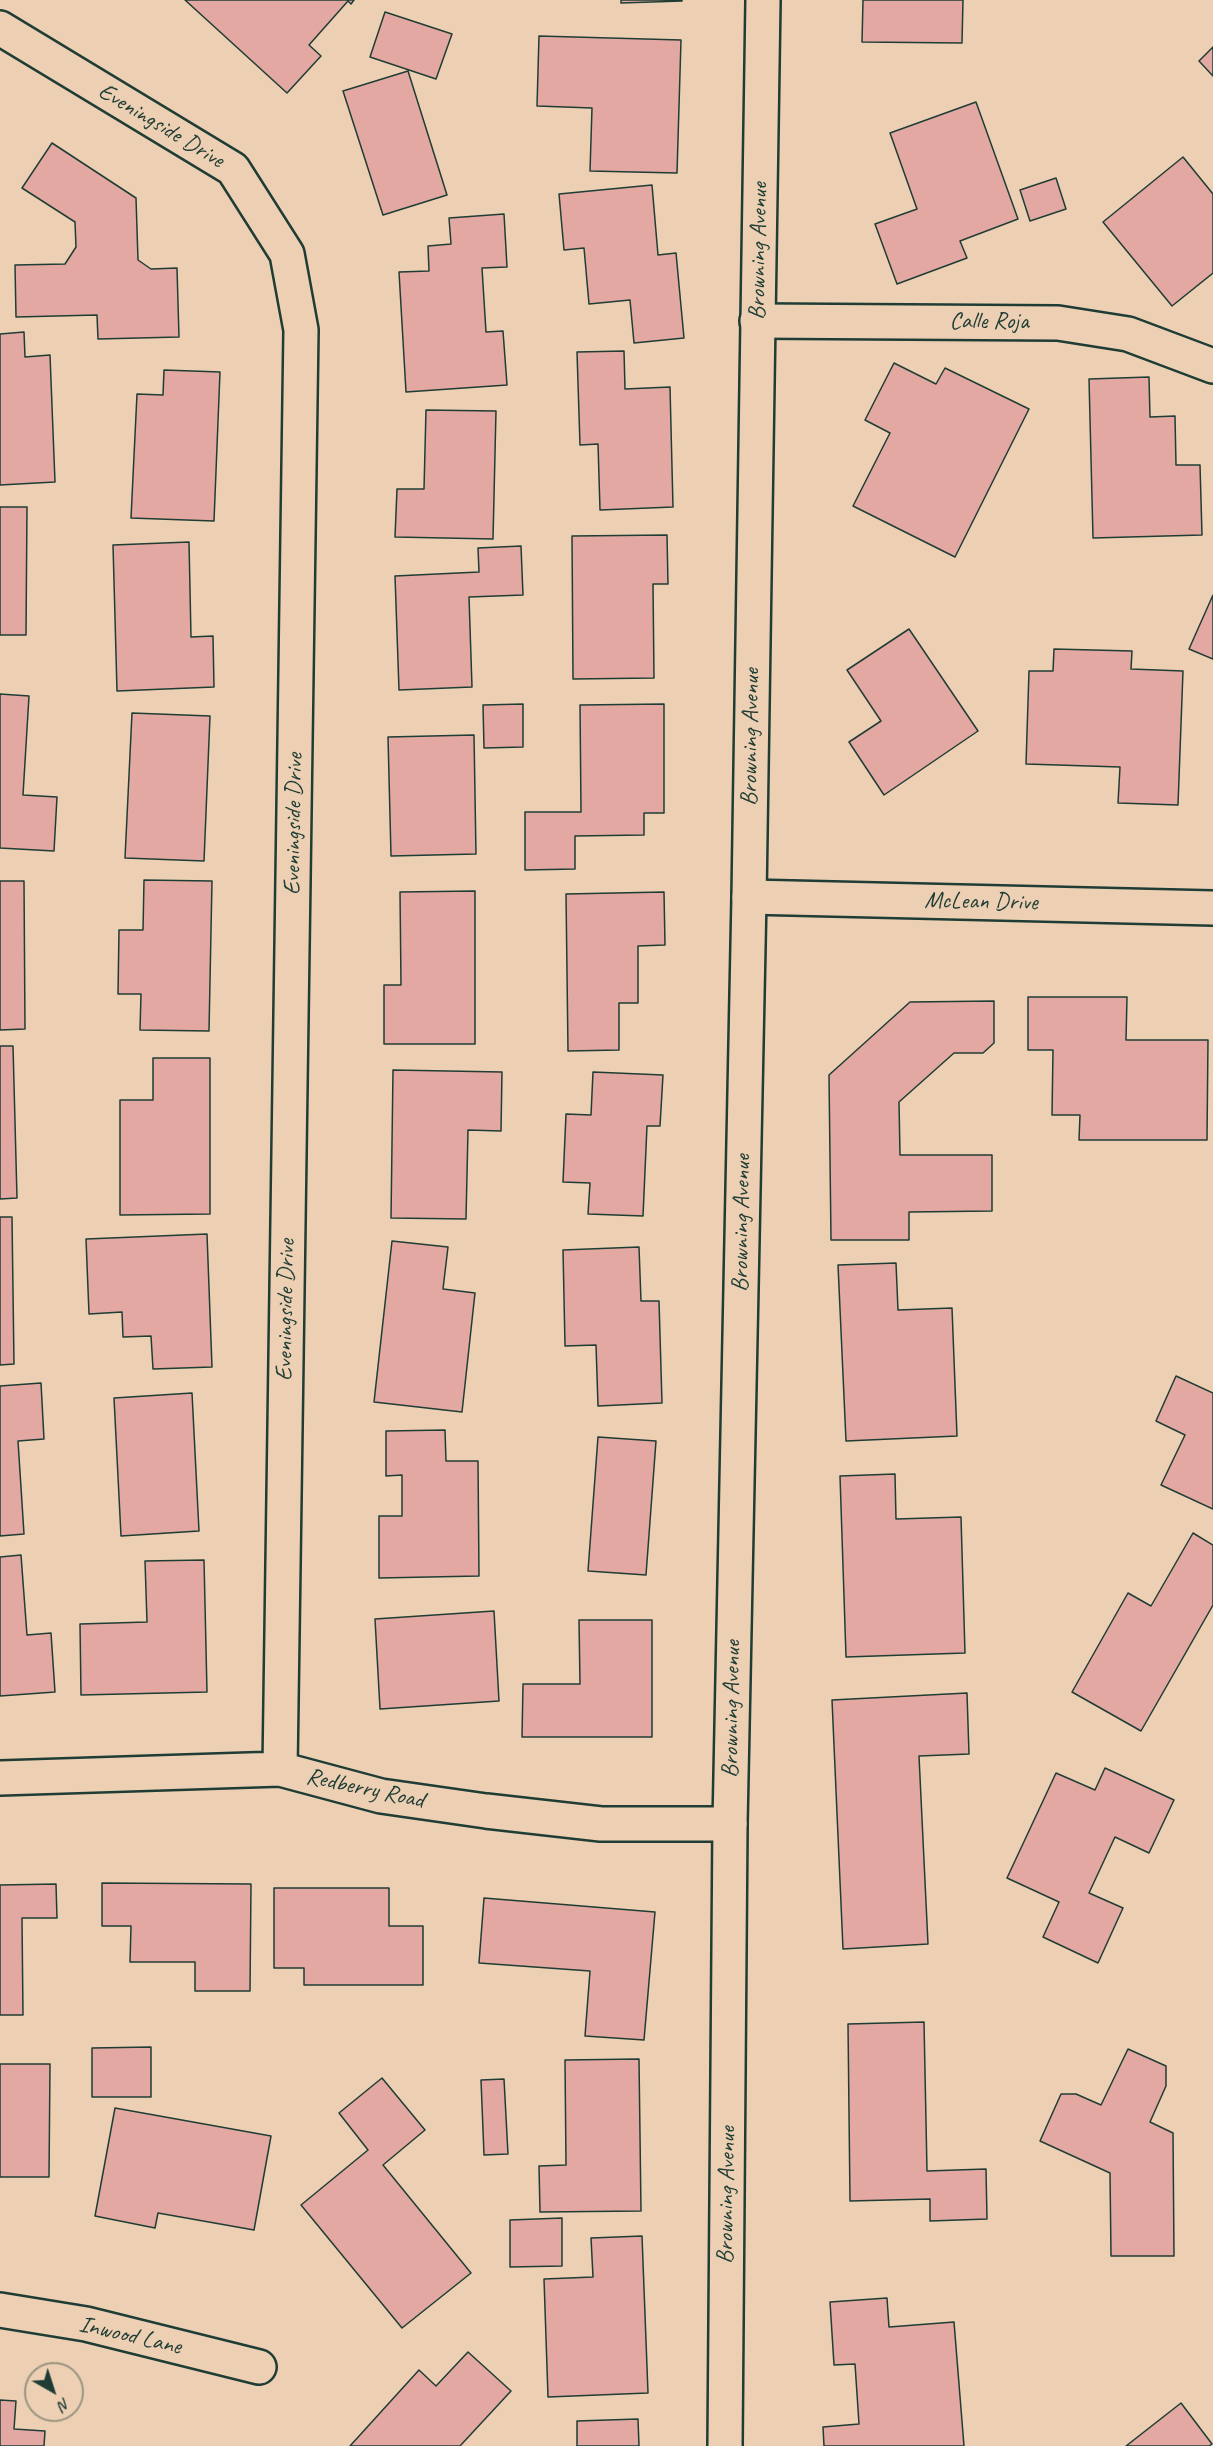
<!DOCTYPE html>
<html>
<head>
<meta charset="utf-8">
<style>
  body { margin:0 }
  #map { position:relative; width:1213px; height:2446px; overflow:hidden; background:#edd0b4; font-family:Caveat,sans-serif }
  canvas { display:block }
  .north { position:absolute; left:24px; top:2362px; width:60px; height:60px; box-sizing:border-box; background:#edd0b4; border:2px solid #9b9581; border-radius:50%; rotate:141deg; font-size:16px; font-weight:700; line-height:24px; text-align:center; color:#1f3d34 }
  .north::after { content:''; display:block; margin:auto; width:21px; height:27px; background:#1f3d34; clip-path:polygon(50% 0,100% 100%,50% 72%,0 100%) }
</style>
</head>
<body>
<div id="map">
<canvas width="1213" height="2446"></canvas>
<div class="north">N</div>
</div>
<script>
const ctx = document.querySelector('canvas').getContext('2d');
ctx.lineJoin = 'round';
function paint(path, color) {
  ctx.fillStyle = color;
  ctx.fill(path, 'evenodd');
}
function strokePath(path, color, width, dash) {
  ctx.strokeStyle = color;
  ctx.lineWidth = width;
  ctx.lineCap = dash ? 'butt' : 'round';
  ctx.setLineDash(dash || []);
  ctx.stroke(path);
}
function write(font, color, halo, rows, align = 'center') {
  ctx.font = font + ' Caveat,sans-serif';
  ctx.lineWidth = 4.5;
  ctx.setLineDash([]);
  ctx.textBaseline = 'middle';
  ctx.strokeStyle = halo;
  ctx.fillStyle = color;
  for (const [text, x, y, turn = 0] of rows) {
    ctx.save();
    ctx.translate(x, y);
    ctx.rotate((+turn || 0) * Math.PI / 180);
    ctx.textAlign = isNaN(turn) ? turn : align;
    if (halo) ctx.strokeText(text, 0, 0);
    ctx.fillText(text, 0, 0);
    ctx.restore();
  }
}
const building = new Path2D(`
  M 185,0 L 354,0 L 351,4 L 348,1 L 309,45 L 321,56 L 287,93 Z
  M 621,0 L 682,0 L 682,1 L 621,3 Z
  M 863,0 L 963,0 L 962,43 L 862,42 Z
  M 385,12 L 452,34 L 436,79 L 370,57 Z
  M 539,36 L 681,40 L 677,173 L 590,171 L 592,108 L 537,106 Z
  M 1213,47 L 1213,76 L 1199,61 Z
  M 408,71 L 447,195 L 383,215 L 343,91 Z
  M 976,102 L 1018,219 L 960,241 L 967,258 L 897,284 L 875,224 L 917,209 L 890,133 Z
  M 52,143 L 136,198 L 138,260 L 151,269 L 177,268 L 179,337 L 98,339 L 97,315 L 16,317 L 15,265 L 65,264 L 76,247 L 75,222 L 22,188 Z
  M 1183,157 L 1213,194 L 1213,273 L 1172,306 L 1103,222 Z
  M 1056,178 L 1066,209 L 1030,221 L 1020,190 Z
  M 652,185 L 658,255 L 676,253 L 684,338 L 634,343 L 630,300 L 589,304 L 584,248 L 564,250 L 559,194 Z
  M 504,214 L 507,267 L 482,268 L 486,332 L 503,331 L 507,385 L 406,392 L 399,272 L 429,271 L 428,246 L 451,244 L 449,218 Z
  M 24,332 L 25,357 L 50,355 L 55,482 L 0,485 L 0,334 Z
  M 624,351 L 625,389 L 670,387 L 673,507 L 600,510 L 598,444 L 580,445 L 577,352 Z
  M 894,363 L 936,384 L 945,368 L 1029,409 L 955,557 L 853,506 L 890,433 L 865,420 Z
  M 164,370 L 220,372 L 214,521 L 131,518 L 137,394 L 163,395 Z
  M 1149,377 L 1150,417 L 1175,416 L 1176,465 L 1200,465 L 1202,535 L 1093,538 L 1089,379 Z
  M 426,410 L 496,411 L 493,539 L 395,537 L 397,489 L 424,489 Z
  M 0,507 L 27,507 L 26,635 L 0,635 Z
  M 667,535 L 668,584 L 653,584 L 654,678 L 573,679 L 572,536 Z
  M 189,542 L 191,637 L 213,636 L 214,687 L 117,691 L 113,545 Z
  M 521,546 L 523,595 L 469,597 L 472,687 L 399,690 L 395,576 L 479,572 L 478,548 Z
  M 1213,595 L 1213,659 L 1189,649 Z
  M 909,629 L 978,731 L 884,795 L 849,742 L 881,721 L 847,670 Z
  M 1054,649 L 1132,651 L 1131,669 L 1183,671 L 1178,805 L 1118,803 L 1120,767 L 1026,764 L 1029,671 L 1053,671 Z
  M 0,694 L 29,696 L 23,795 L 57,797 L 54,851 L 0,848 Z
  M 523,704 L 523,747 L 484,748 L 483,705 Z
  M 664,704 L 664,813 L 644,813 L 644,835 L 575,836 L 575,869 L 525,870 L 525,812 L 581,812 L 580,705 Z
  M 132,713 L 210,716 L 204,861 L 125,858 Z
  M 474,735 L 476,854 L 391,856 L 388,737 Z
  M 144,880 L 212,881 L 209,1031 L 140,1030 L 141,994 L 118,994 L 119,930 L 143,930 Z
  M 0,881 L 24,881 L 25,1029 L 0,1030 Z
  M 475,891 L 475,1044 L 384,1044 L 384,985 L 401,985 L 400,892 Z
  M 664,892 L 665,945 L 638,946 L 638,1003 L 619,1003 L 619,1050 L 568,1051 L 566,894 Z
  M 1028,997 L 1127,997 L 1126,1040 L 1208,1040 L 1207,1140 L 1079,1140 L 1080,1115 L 1052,1115 L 1053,1050 L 1028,1050 Z
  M 994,1001 L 994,1043 L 983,1053 L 954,1053 L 899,1102 L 900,1155 L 992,1155 L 992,1211 L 909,1212 L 909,1240 L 831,1240 L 829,1075 L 910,1002 Z
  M 0,1046 L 13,1046 L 17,1198 L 0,1199 Z
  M 153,1058 L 210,1058 L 210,1214 L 120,1215 L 120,1100 L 153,1100 Z
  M 393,1070 L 502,1072 L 501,1131 L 468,1130 L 466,1219 L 391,1218 Z
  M 593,1072 L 663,1075 L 660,1126 L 647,1126 L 643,1216 L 588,1214 L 590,1183 L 563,1182 L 566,1114 L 591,1115 Z
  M 0,1217 L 12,1217 L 14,1364 L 0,1365 Z
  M 207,1234 L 212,1367 L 153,1369 L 151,1336 L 123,1337 L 122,1312 L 89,1314 L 86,1239 Z
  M 392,1241 L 448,1247 L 443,1289 L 475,1293 L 462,1412 L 374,1402 Z
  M 639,1247 L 641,1301 L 659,1301 L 662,1403 L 598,1406 L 596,1345 L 565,1346 L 563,1250 Z
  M 896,1263 L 898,1310 L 952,1308 L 957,1436 L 846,1441 L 838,1265 Z
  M 1176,1376 L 1213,1393 L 1213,1509 L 1161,1485 L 1185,1435 L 1156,1421 Z
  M 41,1383 L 44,1439 L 18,1441 L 24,1534 L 0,1536 L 0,1386 Z
  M 192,1393 L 199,1531 L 121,1536 L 114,1398 Z
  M 445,1430 L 446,1461 L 478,1461 L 479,1576 L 379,1578 L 379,1516 L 402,1516 L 402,1475 L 386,1476 L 386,1431 Z
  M 598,1437 L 656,1441 L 646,1575 L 588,1571 Z
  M 895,1474 L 896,1519 L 961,1517 L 965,1653 L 846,1657 L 840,1476 Z
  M 1193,1533 L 1213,1545 L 1213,1605 L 1141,1731 L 1072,1692 L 1128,1593 L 1151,1606 Z
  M 21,1555 L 27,1635 L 51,1633 L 55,1692 L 0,1696 L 0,1557 Z
  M 204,1560 L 207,1692 L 81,1695 L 80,1624 L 147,1622 L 145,1561 Z
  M 494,1611 L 499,1701 L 380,1709 L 375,1619 Z
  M 579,1620 L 652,1620 L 652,1737 L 522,1737 L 523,1684 L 580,1684 Z
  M 967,1693 L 969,1754 L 919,1756 L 928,1944 L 843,1949 L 832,1700 Z
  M 1105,1768 L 1174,1800 L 1149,1853 L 1115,1837 L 1089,1893 L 1123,1908 L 1098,1963 L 1043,1937 L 1059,1902 L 1007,1878 L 1056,1773 L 1095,1790 Z
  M 102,1883 L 251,1884 L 250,1991 L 195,1991 L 195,1962 L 130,1962 L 131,1926 L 102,1926 Z
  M 56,1884 L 57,1918 L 22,1918 L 23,2015 L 0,2015 L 0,1885 Z
  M 274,1888 L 389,1888 L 389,1926 L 423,1926 L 423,1985 L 304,1985 L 304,1968 L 274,1968 Z
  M 484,1898 L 655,1912 L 644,2040 L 585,2036 L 590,1971 L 479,1963 Z
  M 924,2022 L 927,2171 L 986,2169 L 987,2219 L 930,2221 L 930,2199 L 850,2201 L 848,2024 Z
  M 151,2047 L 151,2097 L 92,2097 L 92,2048 Z
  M 1128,2049 L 1166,2066 L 1166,2086 L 1150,2122 L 1173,2133 L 1174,2256 L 1111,2256 L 1110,2173 L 1040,2141 L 1061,2094 L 1076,2094 L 1101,2105 Z
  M 639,2059 L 641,2211 L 540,2212 L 539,2166 L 566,2165 L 565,2060 Z
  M 0,2064 L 50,2064 L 49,2177 L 0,2177 Z
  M 382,2078 L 425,2130 L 383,2165 L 471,2273 L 402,2328 L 301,2205 L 368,2150 L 339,2113 Z
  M 504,2079 L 508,2154 L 484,2155 L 481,2080 Z
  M 115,2108 L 271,2136 L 254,2230 L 158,2213 L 155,2228 L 95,2216 Z
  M 562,2218 L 562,2266 L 510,2267 L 510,2220 Z
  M 642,2236 L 648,2393 L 548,2397 L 544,2279 L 593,2277 L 591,2238 Z
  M 887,2298 L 889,2327 L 954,2322 L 964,2446 L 824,2446 L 823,2427 L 859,2424 L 855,2364 L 834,2365 L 830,2302 Z
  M 468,2352 L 511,2391 L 460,2446 L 350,2446 L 419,2370 L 436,2386 Z
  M 0,2400 L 16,2401 L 14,2429 L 45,2431 L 44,2446 L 0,2446 Z
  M 1181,2403 L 1212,2444 L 1209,2446 L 1126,2446 Z
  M 638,2419 L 639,2446 L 577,2446 L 577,2421 Z`);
paint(building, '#e2a8a1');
strokePath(building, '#1f3d34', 1.5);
const minor = new Path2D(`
  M 0,28 L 233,169 L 287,254 L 301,330 L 280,1769
  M 757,321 L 1058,323 L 1128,334 L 1213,366
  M 749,897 L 1213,908
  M 0,1778 L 280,1769 L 381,1796 L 486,1811 L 601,1824 L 730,1824
  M 0,2310 L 86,2324 L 259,2367`);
const tertiary = new Path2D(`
  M 725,2446 L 730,1824 L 749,897 L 763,0`);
strokePath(minor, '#1f3d34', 38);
strokePath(tertiary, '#1f3d34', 38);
strokePath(minor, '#edd0b4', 33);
strokePath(tertiary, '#edd0b4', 33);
write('24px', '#1f3d34', '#edd0b4', [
  ["Eveningside Drive",161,126,31],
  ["Browning Avenue",759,251,-89],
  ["Calle Roja",989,322],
  ["Browning Avenue",751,737,-89],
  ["Eveningside Drive",294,824,-89],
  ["McLean Drive",981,902,1],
  ["Browning Avenue",742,1223,-89],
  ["Eveningside Drive",286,1310,-89],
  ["Browning Avenue",732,1709,-89],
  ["Redberry Road",365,1789,12],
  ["Browning Avenue",727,2195,-89],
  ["Inwood Lane",130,2336,13]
]);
</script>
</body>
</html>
